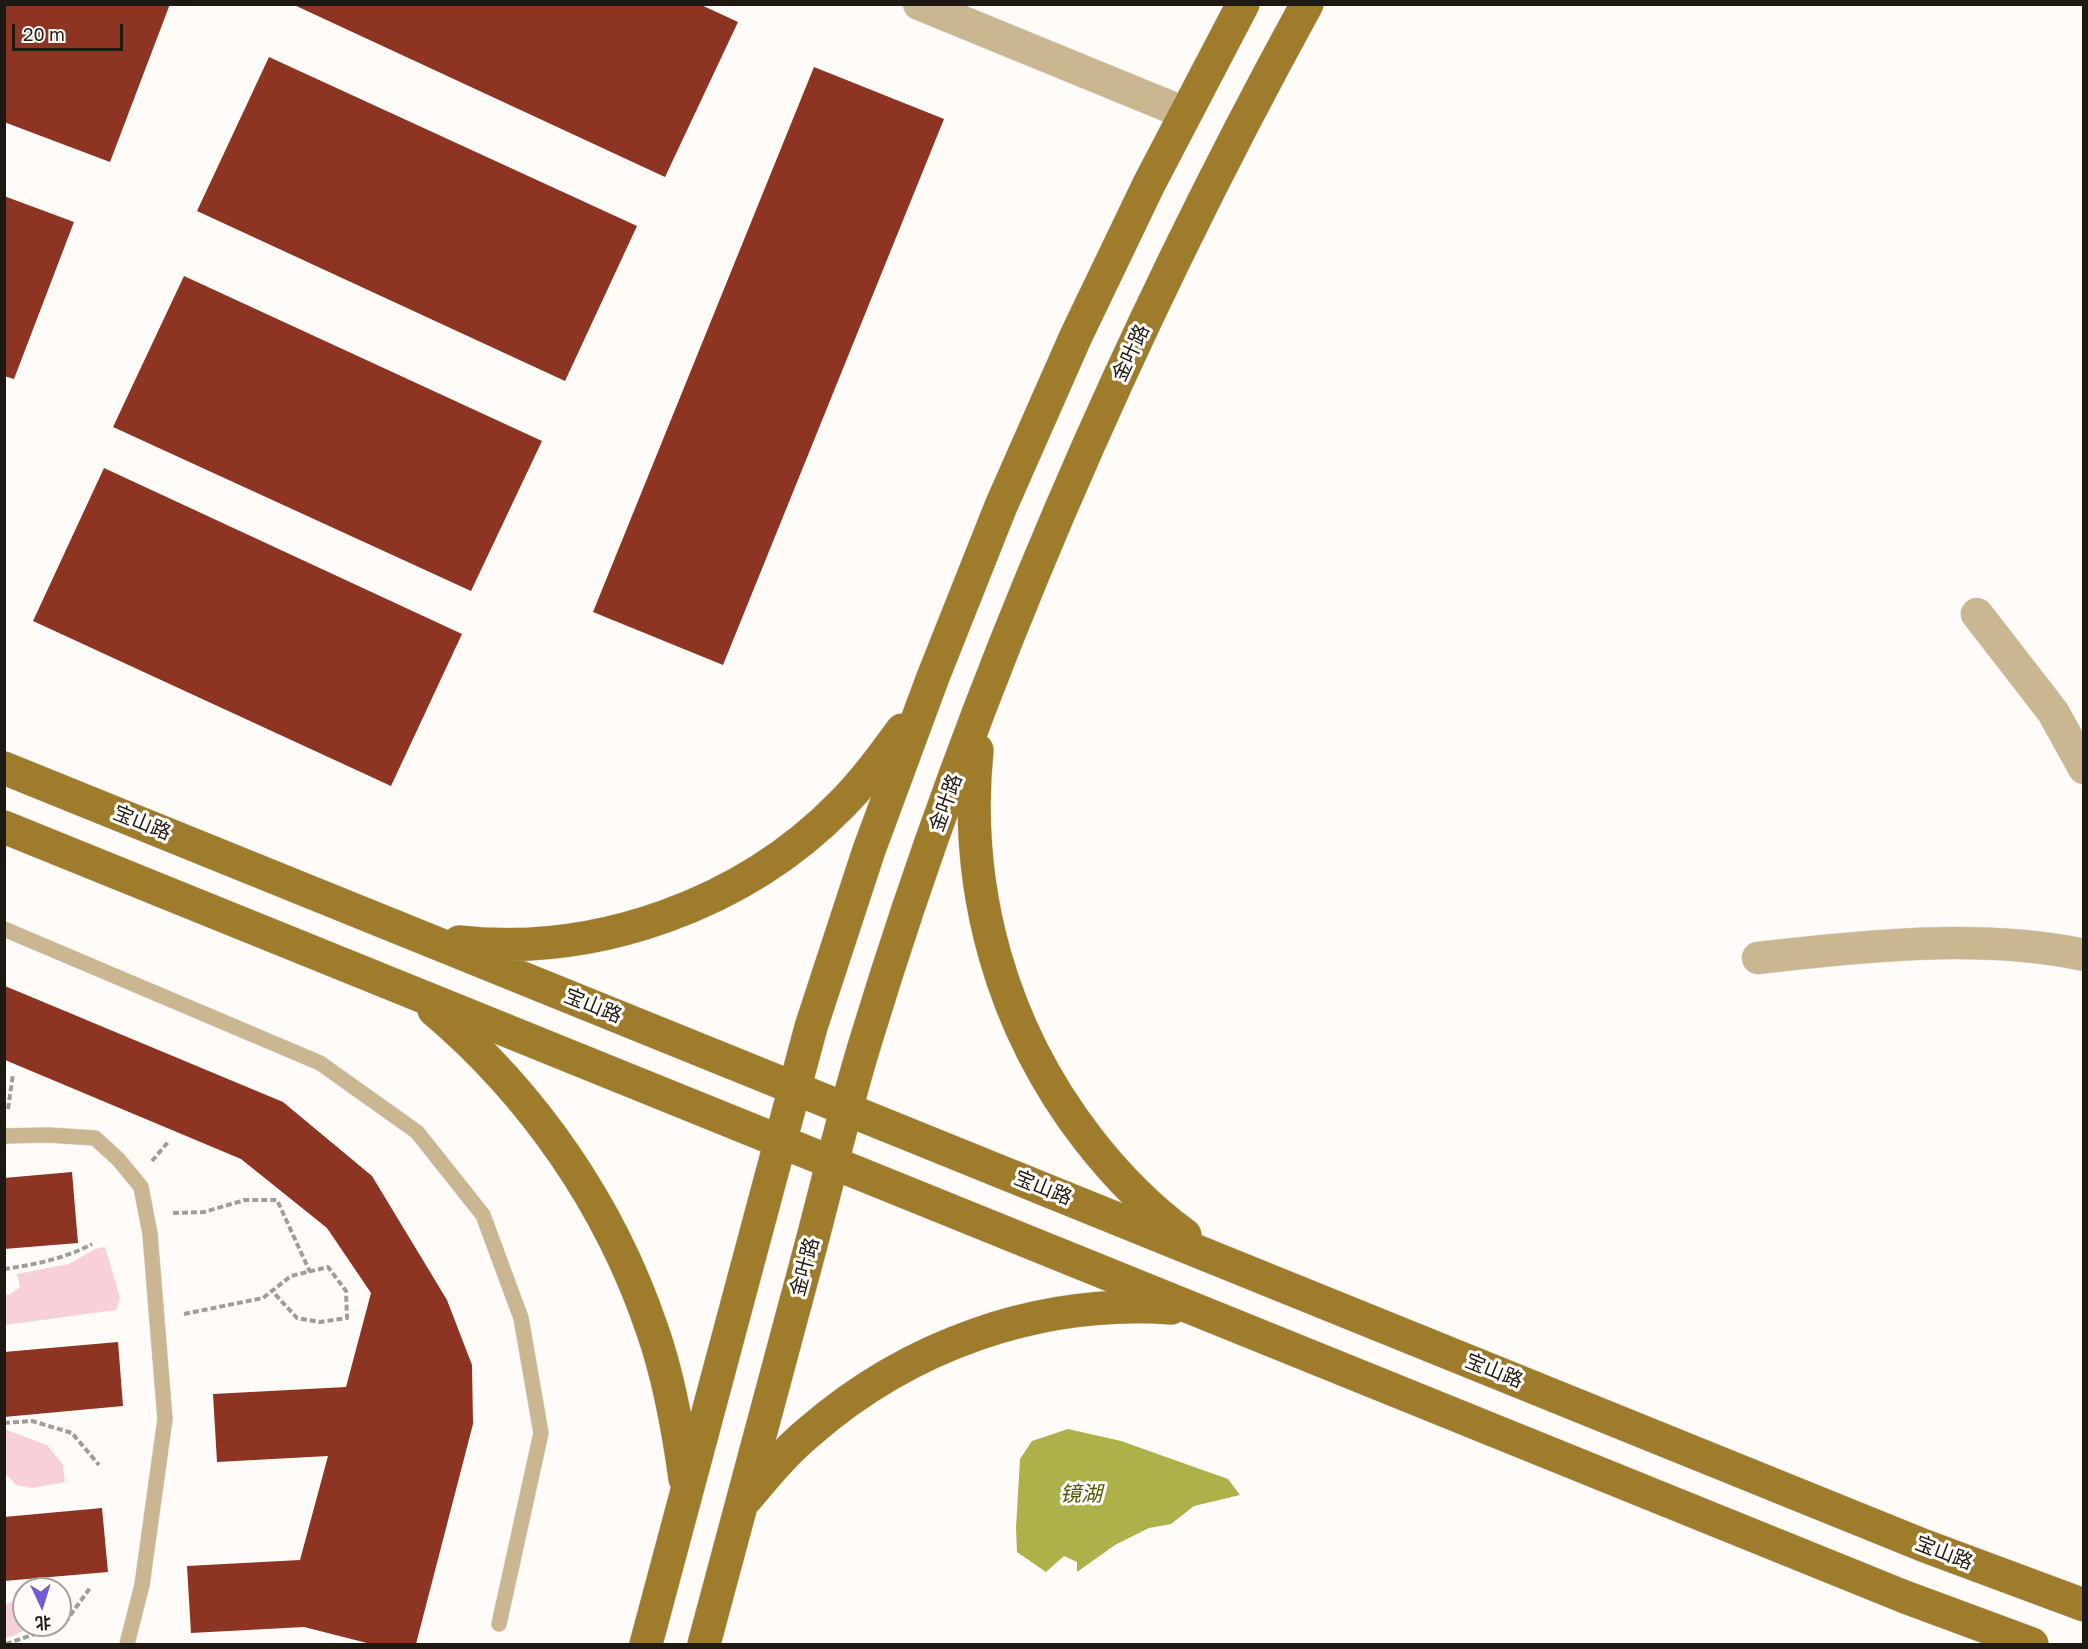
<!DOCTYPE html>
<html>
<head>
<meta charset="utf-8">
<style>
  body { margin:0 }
  #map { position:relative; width:2088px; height:1649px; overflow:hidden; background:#fefbf8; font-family:"Golos Text","Noto Sans SC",sans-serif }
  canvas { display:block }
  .frame { position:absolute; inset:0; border:6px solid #1f1914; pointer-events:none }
  .north { position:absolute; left:12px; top:1577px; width:60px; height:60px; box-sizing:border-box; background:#fefbf8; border:2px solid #a5a19d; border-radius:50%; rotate:176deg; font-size:16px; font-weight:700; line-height:24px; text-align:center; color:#1f1914 }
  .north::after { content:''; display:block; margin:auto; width:21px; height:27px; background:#765ad4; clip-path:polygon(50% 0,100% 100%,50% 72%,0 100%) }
  .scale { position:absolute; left:12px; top:24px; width:111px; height:27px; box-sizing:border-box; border:3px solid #1f1914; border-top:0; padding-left:8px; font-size:18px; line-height:21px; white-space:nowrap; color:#1f1914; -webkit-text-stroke:4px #fefbf8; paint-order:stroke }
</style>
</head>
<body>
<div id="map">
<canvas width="2088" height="1649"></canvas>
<div class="frame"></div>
<div class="north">北</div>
<div class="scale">20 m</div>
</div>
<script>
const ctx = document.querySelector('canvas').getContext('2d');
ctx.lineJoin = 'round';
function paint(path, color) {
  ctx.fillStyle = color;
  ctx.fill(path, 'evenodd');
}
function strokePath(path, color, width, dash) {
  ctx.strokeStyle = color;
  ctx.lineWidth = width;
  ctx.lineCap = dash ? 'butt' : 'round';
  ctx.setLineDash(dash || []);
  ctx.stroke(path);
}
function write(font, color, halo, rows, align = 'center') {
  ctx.font = font + ' "Golos Text","Noto Sans SC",sans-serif';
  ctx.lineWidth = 6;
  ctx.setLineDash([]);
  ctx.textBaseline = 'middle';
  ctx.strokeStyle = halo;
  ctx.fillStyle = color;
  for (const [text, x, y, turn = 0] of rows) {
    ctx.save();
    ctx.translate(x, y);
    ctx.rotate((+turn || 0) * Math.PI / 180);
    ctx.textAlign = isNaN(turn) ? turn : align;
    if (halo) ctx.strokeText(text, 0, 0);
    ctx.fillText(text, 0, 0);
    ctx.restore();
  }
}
paint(new Path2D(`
  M 105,1247 L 120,1298 L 116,1310 L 5,1325 L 5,1294 L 9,1295 L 20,1287 L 17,1274 L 69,1264 L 95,1249 Z
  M 4,1429 L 47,1445 L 63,1465 L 65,1482 L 32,1488 L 16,1485 L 5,1473 Z
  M 24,1599 L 24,1625 L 32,1625 L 17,1634 L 5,1638 L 5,1604 Z`), '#f8d0d7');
paint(new Path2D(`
  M 1068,1429 L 1121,1441 L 1228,1479 L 1240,1495 L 1194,1506 L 1171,1524 L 1149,1528 L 1115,1545 L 1077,1572 L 1077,1562 L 1064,1556 L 1046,1572 L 1017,1552 L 1016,1528 L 1020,1459 L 1032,1441 Z`), '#aeb04a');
paint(new Path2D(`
  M 4,4 L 170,4 L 110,162 L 4,122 Z
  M 292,4 L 699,4 L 738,22 L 665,177 Z
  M 269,57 L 637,226 L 565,381 L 197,211 Z
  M 814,67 L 944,119 L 723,665 L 593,612 Z
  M 4,196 L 74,222 L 14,379 L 4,376 Z
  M 184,276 L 542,441 L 471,591 L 113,427 Z
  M 104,468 L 462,634 L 391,786 L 33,621 Z
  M 5,986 L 283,1102 L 372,1176 L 447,1300 L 472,1365 L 473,1424 L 416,1644 L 371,1644 L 304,1627 L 191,1633 L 187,1566 L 300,1560 L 328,1456 L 217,1462 L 213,1394 L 346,1387 L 371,1293 L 327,1228 L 241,1159 L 5,1060 Z
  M 72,1172 L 78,1243 L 4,1249 L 4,1178 Z
  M 118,1342 L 123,1406 L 4,1417 L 4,1352 Z
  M 102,1508 L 108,1572 L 4,1581 L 4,1517 Z`), '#8d3423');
const service = new Path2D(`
  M 4,929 L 320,1063 L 417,1132 L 483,1215 L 521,1318 L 541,1433 L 499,1624
  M 4,1136 L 48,1135 L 95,1138 L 119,1160 L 141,1187 L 150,1234 L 165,1419 L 142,1585 L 127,1644`);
const minor = new Path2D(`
  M 919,4 L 1185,113
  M 1977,614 L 2053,712 L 2084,768
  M 1758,958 C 1862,946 1980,933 2084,955`);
const primary = new Path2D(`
  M 977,750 C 963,890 1002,1028 1088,1139 C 1116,1175 1148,1208 1185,1235
  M 4,768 L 1925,1546 L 2084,1605
  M 4,827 L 1905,1597 L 2032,1644
  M 459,942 C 597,957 744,904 841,805 C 864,782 883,756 902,730
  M 434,1010 C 533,1094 610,1205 652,1329 C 669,1377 678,1428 685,1479
  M 746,1499 C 766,1475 785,1452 809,1432 C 909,1345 1038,1299 1171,1308
  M 646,1644 L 811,1027 L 869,850 L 933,677 L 1001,506 L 1076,336 L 1149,184 L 1243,4
  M 704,1644 C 739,1511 775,1378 811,1245 C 829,1177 845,1108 866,1040 C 974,685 1128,330 1307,4`);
strokePath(service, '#dad7d4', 16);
strokePath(minor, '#dad7d4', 33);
strokePath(primary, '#dad7d4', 34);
strokePath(new Path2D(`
  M 8,1109 L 13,1074
  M 152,1161 L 169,1141
  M 173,1213 L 204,1212 L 245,1200 L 277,1200 L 310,1272
  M 4,1269 C 34,1265 66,1258 92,1244
  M 184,1314 L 263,1298 L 291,1276 L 328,1267 L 346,1291 L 347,1318 L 320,1322 L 297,1318 L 272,1291
  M 4,1423 L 32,1421 L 72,1433 L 99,1465
  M 6,1644 L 64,1624 L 90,1588`), '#a09c98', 4, [6, 3]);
strokePath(service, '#cab791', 15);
strokePath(minor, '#cab791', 32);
strokePath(primary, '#9f7c2b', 33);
write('20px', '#1f1914', '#fefbf8', [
  ["金叶路",1131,353,-65],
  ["金叶路",946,803,-70],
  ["宝山路",142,823,22],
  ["宝山路",593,1006,22],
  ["宝山路",1043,1188,22],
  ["金叶路",805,1267,-75],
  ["宝山路",1494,1371,22],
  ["宝山路",1944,1553,21]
]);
write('italic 21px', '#555606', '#fefbf8', [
  ["镜湖",1081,1494]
]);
</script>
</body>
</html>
